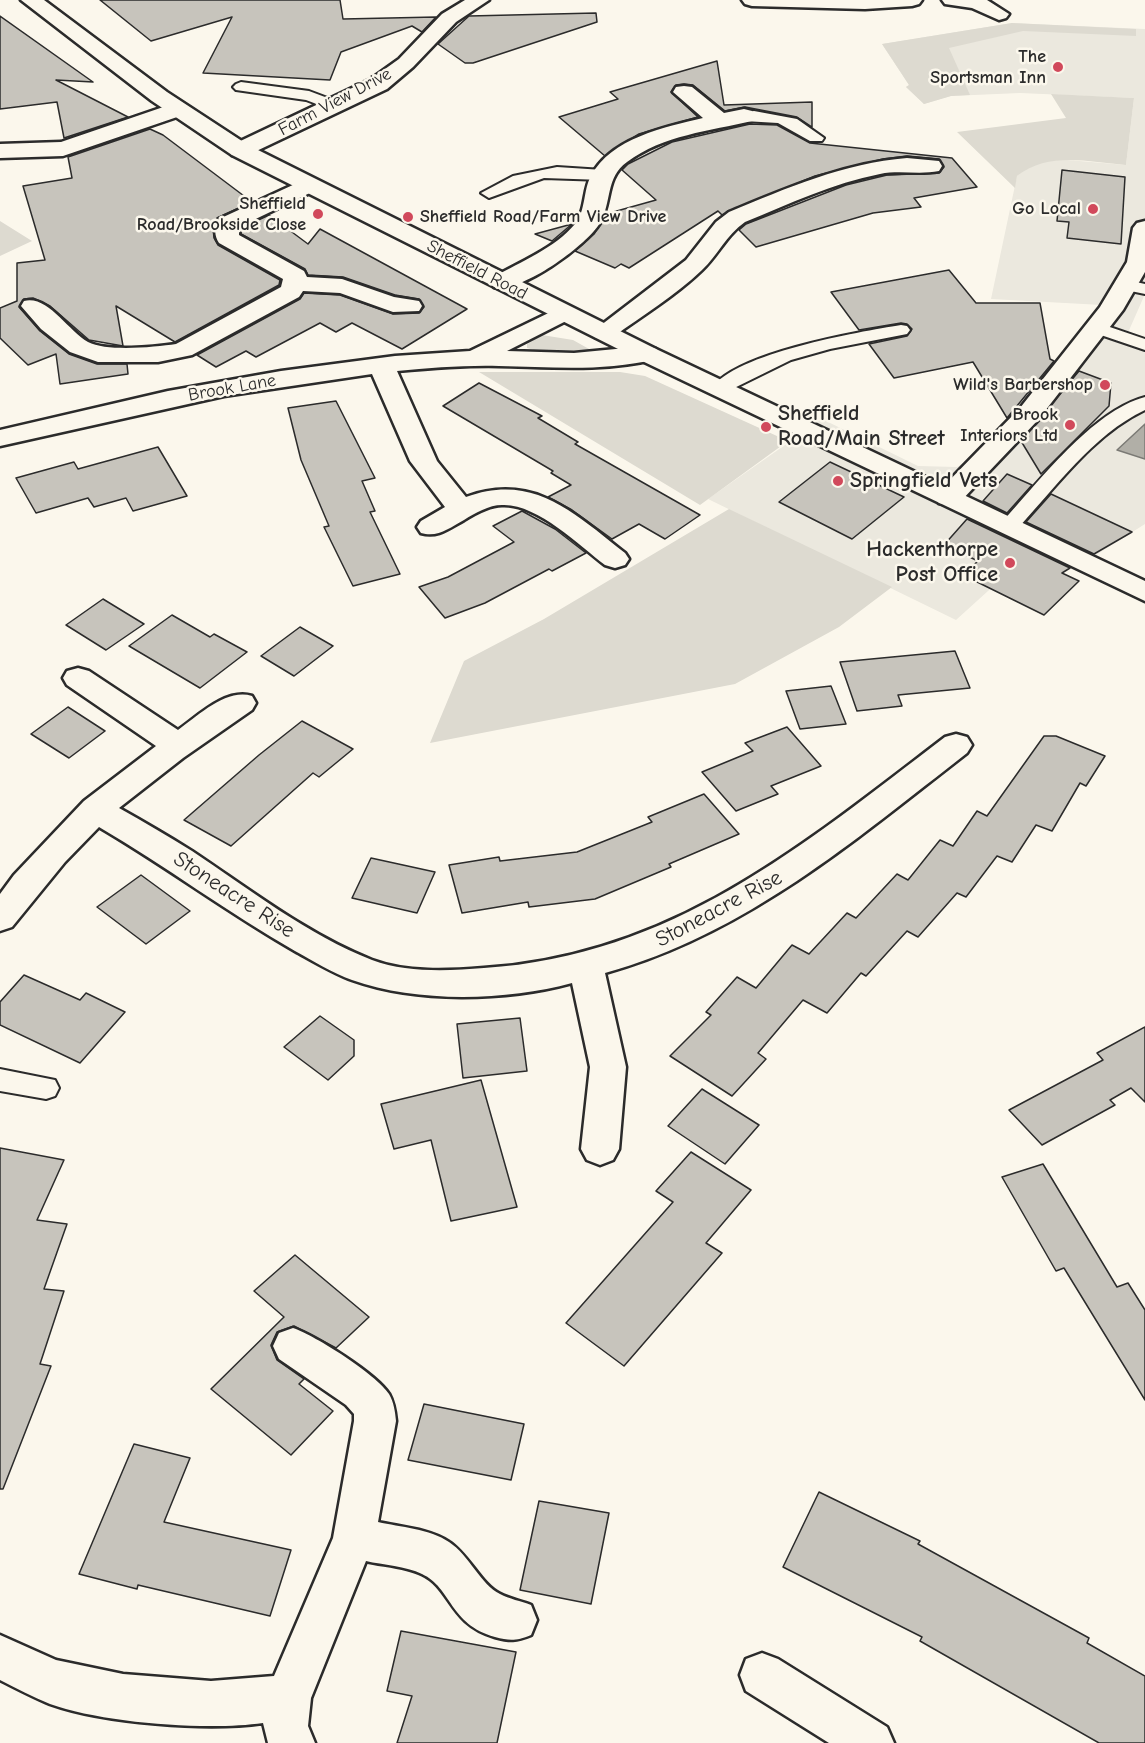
<!DOCTYPE html>
<html>
<head>
<meta charset="utf-8">
<style>
  body { margin:0 }
  canvas { display:block; background:#fbf7ec }
</style>
</head>
<body>
<canvas width="1145" height="1743"></canvas>
<script>
const ctx = document.querySelector('canvas').getContext('2d');
ctx.lineJoin = 'round';
function paint(path, color) {
  ctx.fillStyle = color;
  ctx.fill(path, 'evenodd');
}
function strokePath(path, color, width, dash) {
  ctx.strokeStyle = color;
  ctx.lineWidth = width;
  ctx.lineCap = dash ? 'butt' : 'round';
  ctx.setLineDash(dash || []);
  ctx.stroke(path);
}
function write(font, color, halo, rows, align = 'center') {
  ctx.font = font + ' "Comic Neue",sans-serif';
  ctx.lineWidth = 5;
  ctx.setLineDash([]);
  ctx.textBaseline = 'middle';
  ctx.strokeStyle = halo;
  ctx.fillStyle = color;
  for (const [text, x, y, turn = 0] of rows) {
    ctx.save();
    ctx.translate(x, y);
    ctx.rotate((+turn || 0) * Math.PI / 180);
    ctx.textAlign = isNaN(turn) ? turn : align;
    if (halo) ctx.strokeText(text, 0, 0);
    ctx.fillText(text, 0, 0);
    ctx.restore();
  }
}
paint(new Path2D(`
  M 1012,23 L 1145,29 L 1145,294 L 1123,344 L 1145,352 L 1145,524 L 1096,555 L 1052,533 L 956,620 L 708,499 L 822,419 L 918,466 L 957,467 L 972,457 L 1097,318 L 1102,305 L 991,299 L 1017,176 L 1030,166 L 1056,159 L 1126,165 L 1134,98 L 1020,93 L 951,96 L 924,104 L 906,87 L 909,85 L 882,44 Z`), '#ebe8de');
paint(new Path2D(`
  M 1012,23 L 1136,29 L 1136,36 L 1023,31 L 949,48 L 970,95 L 951,96 L 924,104 L 906,87 L 909,85 L 882,44 Z
  M 1051,94 L 1134,98 L 1126,165 C 1088,162 1049,151 1017,176 L 1015,188 L 957,132 L 1066,118 Z
  M 0,221 L 32,241 L 0,256 Z
  M 542,335 L 573,340 L 598,354 L 541,352 L 527,348 L 527,344 Z
  M 479,372 L 620,372 L 645,376 L 788,441 L 700,505 Z
  M 729,509 L 892,587 L 839,627 L 735,684 L 430,743 L 464,661 L 544,619 Z`), '#dddad0');
const water = new Path2D(`
  M 1145,424 L 1145,459 L 1117,450 Z`);
paint(water, '#b1afa7');
strokePath(water, '#7b7a75', 1.5);
const building = new Path2D(`
  M 100,0 L 340,0 L 343,19 L 436,17 L 422,32 L 412,26 L 341,52 L 330,80 L 203,73 L 232,17 L 151,41 Z
  M 596,13 L 597,22 L 473,63 L 465,63 L 438,44 L 469,16 Z
  M 0,16 L 93,82 L 56,80 L 128,117 L 64,138 L 57,102 L 0,109 Z
  M 717,61 L 724,105 L 812,102 L 812,127 L 797,117 L 745,107 L 725,111 L 693,85 L 684,84 L 676,85 L 671,92 L 698,117 L 639,134 L 605,156 L 559,117 L 618,99 L 610,92 Z
  M 750,124 L 777,125 L 810,143 L 952,158 L 977,187 L 914,198 L 921,207 L 873,213 L 756,247 L 739,230 L 746,224 L 846,185 L 887,175 L 939,173 L 944,167 L 939,159 L 907,156 L 883,159 L 815,176 L 722,215 L 718,211 L 629,268 L 621,264 L 615,268 L 575,251 L 594,234 L 606,214 L 656,200 L 622,170 L 628,164 L 672,142 Z
  M 150,129 L 163,135 L 252,202 L 217,218 L 213,227 L 214,238 L 218,245 L 280,280 L 279,285 L 175,342 L 116,306 L 123,346 L 89,340 L 50,306 L 33,298 L 24,299 L 19,307 L 40,331 L 69,354 L 97,364 L 127,364 L 128,374 L 60,384 L 56,354 L 28,365 L 0,338 L 0,308 L 17,301 L 17,263 L 45,260 L 23,186 L 72,178 L 68,157 Z
  M 1062,170 L 1125,177 L 1121,244 L 1067,238 L 1069,222 L 1057,221 Z
  M 269,215 L 308,244 L 320,229 L 467,309 L 402,349 L 352,323 L 336,332 L 320,323 L 256,357 L 246,351 L 216,367 L 197,355 L 300,299 L 304,293 L 340,295 L 393,314 L 419,313 L 424,307 L 419,299 L 395,295 L 343,277 L 308,275 L 305,269 L 241,234 L 241,228 Z
  M 572,224 L 552,241 L 535,234 Z
  M 949,270 L 976,303 L 1040,303 L 1050,359 L 1054,361 L 1007,418 L 973,362 L 894,378 L 869,344 L 907,336 L 912,329 L 907,324 L 901,323 L 859,330 L 831,292 Z
  M 1079,371 L 1111,383 L 1109,406 L 1041,474 L 1021,441 Z
  M 479,383 L 542,416 L 538,418 L 578,442 L 575,444 L 700,515 L 665,539 L 639,524 L 612,539 L 572,510 L 548,497 L 571,485 L 551,473 L 553,471 L 443,406 Z
  M 336,401 L 375,478 L 362,481 L 375,511 L 370,512 L 400,574 L 353,586 L 324,527 L 329,526 L 301,460 L 288,408 Z
  M 158,447 L 187,496 L 133,511 L 126,498 L 94,507 L 88,498 L 36,513 L 16,478 L 74,462 L 78,469 Z
  M 830,462 L 904,497 L 852,539 L 779,502 Z
  M 1007,474 L 1032,485 L 1007,513 L 983,501 Z
  M 1051,494 L 1132,532 L 1094,554 L 1026,522 Z
  M 522,511 L 555,529 L 586,553 L 552,571 L 549,569 L 485,603 L 445,618 L 419,587 L 448,577 L 514,542 L 493,526 Z
  M 967,519 L 1070,568 L 1062,573 L 1079,581 L 1044,615 L 963,575 L 978,561 L 944,545 Z
  M 103,599 L 144,624 L 106,650 L 66,625 Z
  M 172,615 L 210,637 L 214,634 L 247,652 L 200,688 L 129,646 Z
  M 300,627 L 333,646 L 294,676 L 261,656 Z
  M 955,651 L 970,688 L 898,695 L 902,706 L 857,711 L 840,662 Z
  M 831,686 L 846,724 L 800,729 L 786,691 Z
  M 68,707 L 105,731 L 69,758 L 31,734 Z
  M 302,721 L 353,749 L 319,777 L 313,773 L 231,846 L 184,820 L 259,755 Z
  M 787,727 L 821,766 L 771,786 L 778,794 L 736,811 L 702,772 L 753,751 L 745,743 Z
  M 1044,736 L 1056,736 L 1105,756 L 1086,786 L 1080,783 L 1052,831 L 1036,825 L 1012,862 L 997,856 L 966,897 L 957,893 L 918,937 L 907,931 L 866,976 L 861,973 L 827,1013 L 803,1000 L 758,1053 L 766,1059 L 732,1096 L 670,1056 L 711,1015 L 706,1012 L 737,977 L 756,988 L 792,945 L 809,954 L 847,913 L 856,918 L 897,874 L 908,880 L 940,840 L 953,846 L 977,811 L 987,816 Z
  M 704,794 L 739,834 L 669,864 L 671,867 L 595,899 L 529,907 L 528,902 L 462,913 L 449,865 L 499,857 L 500,861 L 577,852 L 652,822 L 648,817 Z
  M 371,858 L 435,872 L 417,913 L 352,898 Z
  M 141,875 L 190,911 L 146,944 L 97,907 Z
  M 24,975 L 80,1000 L 86,993 L 125,1012 L 80,1063 L 0,1025 L 0,1002 Z
  M 320,1016 L 354,1040 L 354,1056 L 328,1080 L 284,1047 Z
  M 520,1018 L 527,1071 L 463,1078 L 457,1024 Z
  M 1145,1027 L 1145,1102 L 1131,1088 L 1110,1100 L 1115,1105 L 1042,1145 L 1009,1110 L 1103,1060 L 1097,1053 Z
  M 481,1080 L 517,1207 L 451,1221 L 431,1140 L 394,1149 L 381,1104 Z
  M 702,1089 L 759,1125 L 725,1164 L 668,1126 Z
  M 0,1148 L 64,1160 L 37,1220 L 67,1224 L 44,1289 L 64,1291 L 40,1364 L 51,1366 L 3,1489 L 0,1489 Z
  M 691,1152 L 751,1190 L 706,1243 L 722,1253 L 624,1366 L 566,1323 L 673,1202 L 656,1191 Z
  M 1043,1164 L 1117,1287 L 1128,1283 L 1145,1310 L 1145,1400 L 1064,1268 L 1056,1271 L 1002,1177 Z
  M 295,1255 L 369,1317 L 336,1348 L 294,1326 L 277,1332 L 271,1345 L 277,1360 L 304,1379 L 299,1384 L 333,1411 L 291,1455 L 211,1389 L 284,1317 L 254,1291 Z
  M 424,1404 L 524,1424 L 511,1480 L 408,1460 Z
  M 134,1444 L 190,1458 L 164,1522 L 291,1550 L 270,1616 L 138,1585 L 137,1589 L 79,1574 Z
  M 819,1492 L 920,1541 L 918,1544 L 1089,1638 L 1087,1643 L 1145,1676 L 1145,1743 L 1099,1743 L 920,1641 L 922,1637 L 783,1567 Z
  M 539,1501 L 609,1513 L 591,1604 L 520,1590 Z
  M 401,1631 L 516,1652 L 497,1743 L 397,1743 L 412,1696 L 387,1691 Z`);
paint(building, '#c7c4bc');
strokePath(building, '#2b2b2b', 1.5);
const service = new Path2D(`
  M 241,82 L 309,91 L 341,103 L 343,106 L 335,111 L 306,100 L 236,90 L 233,87 L 236,84 Z
  M 754,111 L 797,119 L 824,138 L 822,141 L 810,141 L 778,123 L 744,121 L 736,116 L 738,113 Z
  M 557,167 L 603,170 L 611,175 L 603,180 L 544,178 L 489,198 L 481,193 L 513,176 Z
  M 1127,280 L 1145,284 L 1145,294 L 1121,289 L 1118,285 Z
  M 1098,323 L 1145,339 L 1145,350 L 1092,332 L 1089,328 L 1092,324 Z
  M 901,325 L 907,326 L 910,330 L 907,334 L 830,349 L 791,360 L 720,395 L 711,389 C 735,353 858,332 901,325 Z
  M 1145,397 L 1145,410 C 1092,435 1055,489 1016,530 L 1002,530 L 999,526 L 1002,522 C 1039,482 1092,411 1145,397 Z
  M 0,1069 L 55,1080 L 59,1088 L 55,1096 L 46,1099 L 0,1091 Z`);
const minor = new Path2D(`
  M 465,0 L 489,0 L 456,22 L 413,67 L 387,89 L 248,155 L 232,155 L 229,150 L 232,145 L 371,79 L 399,59 L 442,14 Z
  M 742,0 L 922,0 L 919,4 L 912,6 L 865,9 L 752,6 L 745,4 Z
  M 942,0 L 987,0 L 1009,14 L 1006,18 L 999,20 L 972,8 L 945,4 Z
  M 684,86 L 692,87 L 724,113 L 744,109 L 752,111 L 755,116 L 752,121 C 710,131 663,135 627,162 C 605,178 612,202 600,223 C 586,246 520,294 494,287 L 491,282 L 494,277 C 522,261 555,248 575,224 C 586,211 583,190 591,176 C 611,138 665,127 703,118 L 673,92 L 676,87 Z
  M 175,103 L 183,105 L 186,110 L 183,115 L 63,156 L 0,158 L 0,144 L 61,142 Z
  M 907,158 L 939,161 L 942,166 L 939,171 C 920,175 899,170 880,174 C 833,183 789,204 745,222 C 726,235 718,255 702,270 C 675,296 643,315 613,337 L 604,339 L 595,337 L 592,332 L 686,260 L 716,222 L 729,212 C 787,188 844,163 907,158 Z
  M 308,178 L 316,180 L 319,185 L 316,190 L 239,227 L 239,235 L 304,271 L 307,277 L 342,279 L 394,297 L 419,301 L 422,306 L 419,311 L 393,312 L 340,293 L 303,291 L 299,297 L 192,355 L 158,362 L 98,362 L 70,352 L 41,329 L 21,306 L 24,301 C 48,295 67,330 88,342 C 107,352 155,347 176,344 L 281,287 L 283,279 L 219,243 C 214,236 214,226 219,219 Z
  M 1145,221 L 1145,272 L 1123,310 L 1038,420 L 959,503 L 949,505 L 939,503 L 935,497 L 939,491 L 1020,408 L 1100,307 L 1127,262 L 1133,228 L 1137,223 Z
  M 563,306 L 572,308 L 575,313 L 572,318 L 507,351 L 574,353 L 647,346 L 656,349 L 660,354 L 656,359 C 604,372 551,367 499,366 C 465,365 431,368 397,371 L 437,461 L 466,497 C 534,472 575,514 625,553 L 629,559 L 625,565 L 615,568 L 605,565 C 579,545 536,503 502,505 C 489,505 475,513 464,520 C 449,528 438,538 421,533 L 417,527 L 421,521 L 445,507 L 410,461 L 372,374 L 224,396 L 0,446 L 0,430 L 168,391 L 281,371 L 395,356 L 470,351 Z
  M 78,668 L 89,671 L 178,730 C 198,716 226,688 252,696 L 256,703 L 252,710 L 183,758 L 119,808 C 144,822 168,836 192,851 C 249,889 308,935 372,960 C 407,973 448,971 484,968 C 672,956 802,846 945,737 L 956,734 L 967,737 L 972,745 L 967,753 C 855,840 744,935 605,973 L 626,1067 L 619,1149 L 613,1160 L 600,1165 L 587,1160 L 581,1149 L 590,1067 L 572,983 C 506,1001 416,1003 352,980 C 333,973 313,961 295,951 C 228,913 166,866 99,827 L 65,862 L 12,927 L 0,931 L 0,894 L 14,875 L 84,801 L 156,746 L 67,685 L 63,678 L 67,671 Z
  M 293,1328 C 316,1336 376,1374 389,1394 C 394,1403 395,1411 396,1421 L 378,1522 C 400,1527 430,1529 449,1542 C 469,1555 481,1585 500,1594 C 509,1599 521,1601 531,1605 L 537,1620 L 531,1635 C 516,1641 510,1641 495,1637 C 449,1624 452,1588 422,1574 C 406,1566 383,1565 366,1561 L 311,1698 L 308,1726 L 315,1743 L 268,1743 L 263,1723 C 207,1731 103,1723 50,1704 C 33,1697 16,1688 0,1680 L 0,1635 L 56,1660 L 123,1674 L 211,1681 L 274,1676 L 333,1538 L 354,1421 L 354,1414 L 346,1405 L 279,1359 L 273,1346 L 279,1333 Z
  M 762,1653 L 778,1659 L 887,1727 L 894,1743 L 829,1743 L 746,1691 L 740,1675 L 746,1659 Z`);
const tertiary = new Path2D(`
  M 21,0 L 44,0 L 167,92 L 248,145 L 656,349 L 1145,581 L 1145,601 L 638,359 L 232,155 L 152,101 Z`);
strokePath(service, '#2b2b2b', 4);
strokePath(minor, '#2b2b2b', 5);
strokePath(tertiary, '#2b2b2b', 5);
paint(service, '#fbf7ec');
paint(minor, '#fbf7ec');
paint(tertiary, '#fbf7ec');
for (const [x, y, r, color] of [
  [1058,67,6,"#d1495b"],
  [1093,209,6,"#d1495b"],
  [318,214,6,"#d1495b"],
  [408,217,6,"#d1495b"],
  [1105,385,6,"#d1495b"],
  [1070,425,6,"#d1495b"],
  [766,427,6,"#d1495b"],
  [838,481,6,"#d1495b"],
  [1010,563,6,"#d1495b"]
]) {
  const dot = new Path2D();
  dot.arc(x, y, r, 0, 2 * Math.PI);
  ctx.fillStyle = color;
  ctx.fill(dot);
  strokePath(dot, '#fbf7ec', 2);
}
write('bold 18px', '#2b2b2b', '#fbf7ec', [
  ["The",1046,57],
  ["Sportsman Inn",1046,78],
  ["Sheffield",306,204],
  ["Road/Brookside Close",306,225],
  ["Go Local",1081,209],
  ["Sheffield Road/Farm View Drive",420,217,"left"],
  ["Wild's Barbershop",1093,385],
  ["Brook",1058,415],
  ["Interiors Ltd",1058,436]
], 'right');
write('18px', '#2b2b2b', '#fbf7ec', [
  ["Farm View Drive",335,102,-28],
  ["Sheffield Road",477,270,27],
  ["Brook Lane",232,388,-10]
]);
write('bold 22px', '#2b2b2b', '#fbf7ec', [
  ["Sheffield",778,414],
  ["Road/Main Street",778,439],
  ["Springfield Vets",850,481],
  ["Hackenthorpe",998,550,"right"],
  ["Post Office",998,575,"right"]
], 'left');
write('22px', '#2b2b2b', '#fbf7ec', [
  ["Stoneacre Rise",234,895,33],
  ["Stoneacre Rise",719,909,-28]
]);
</script>
</body>
</html>
